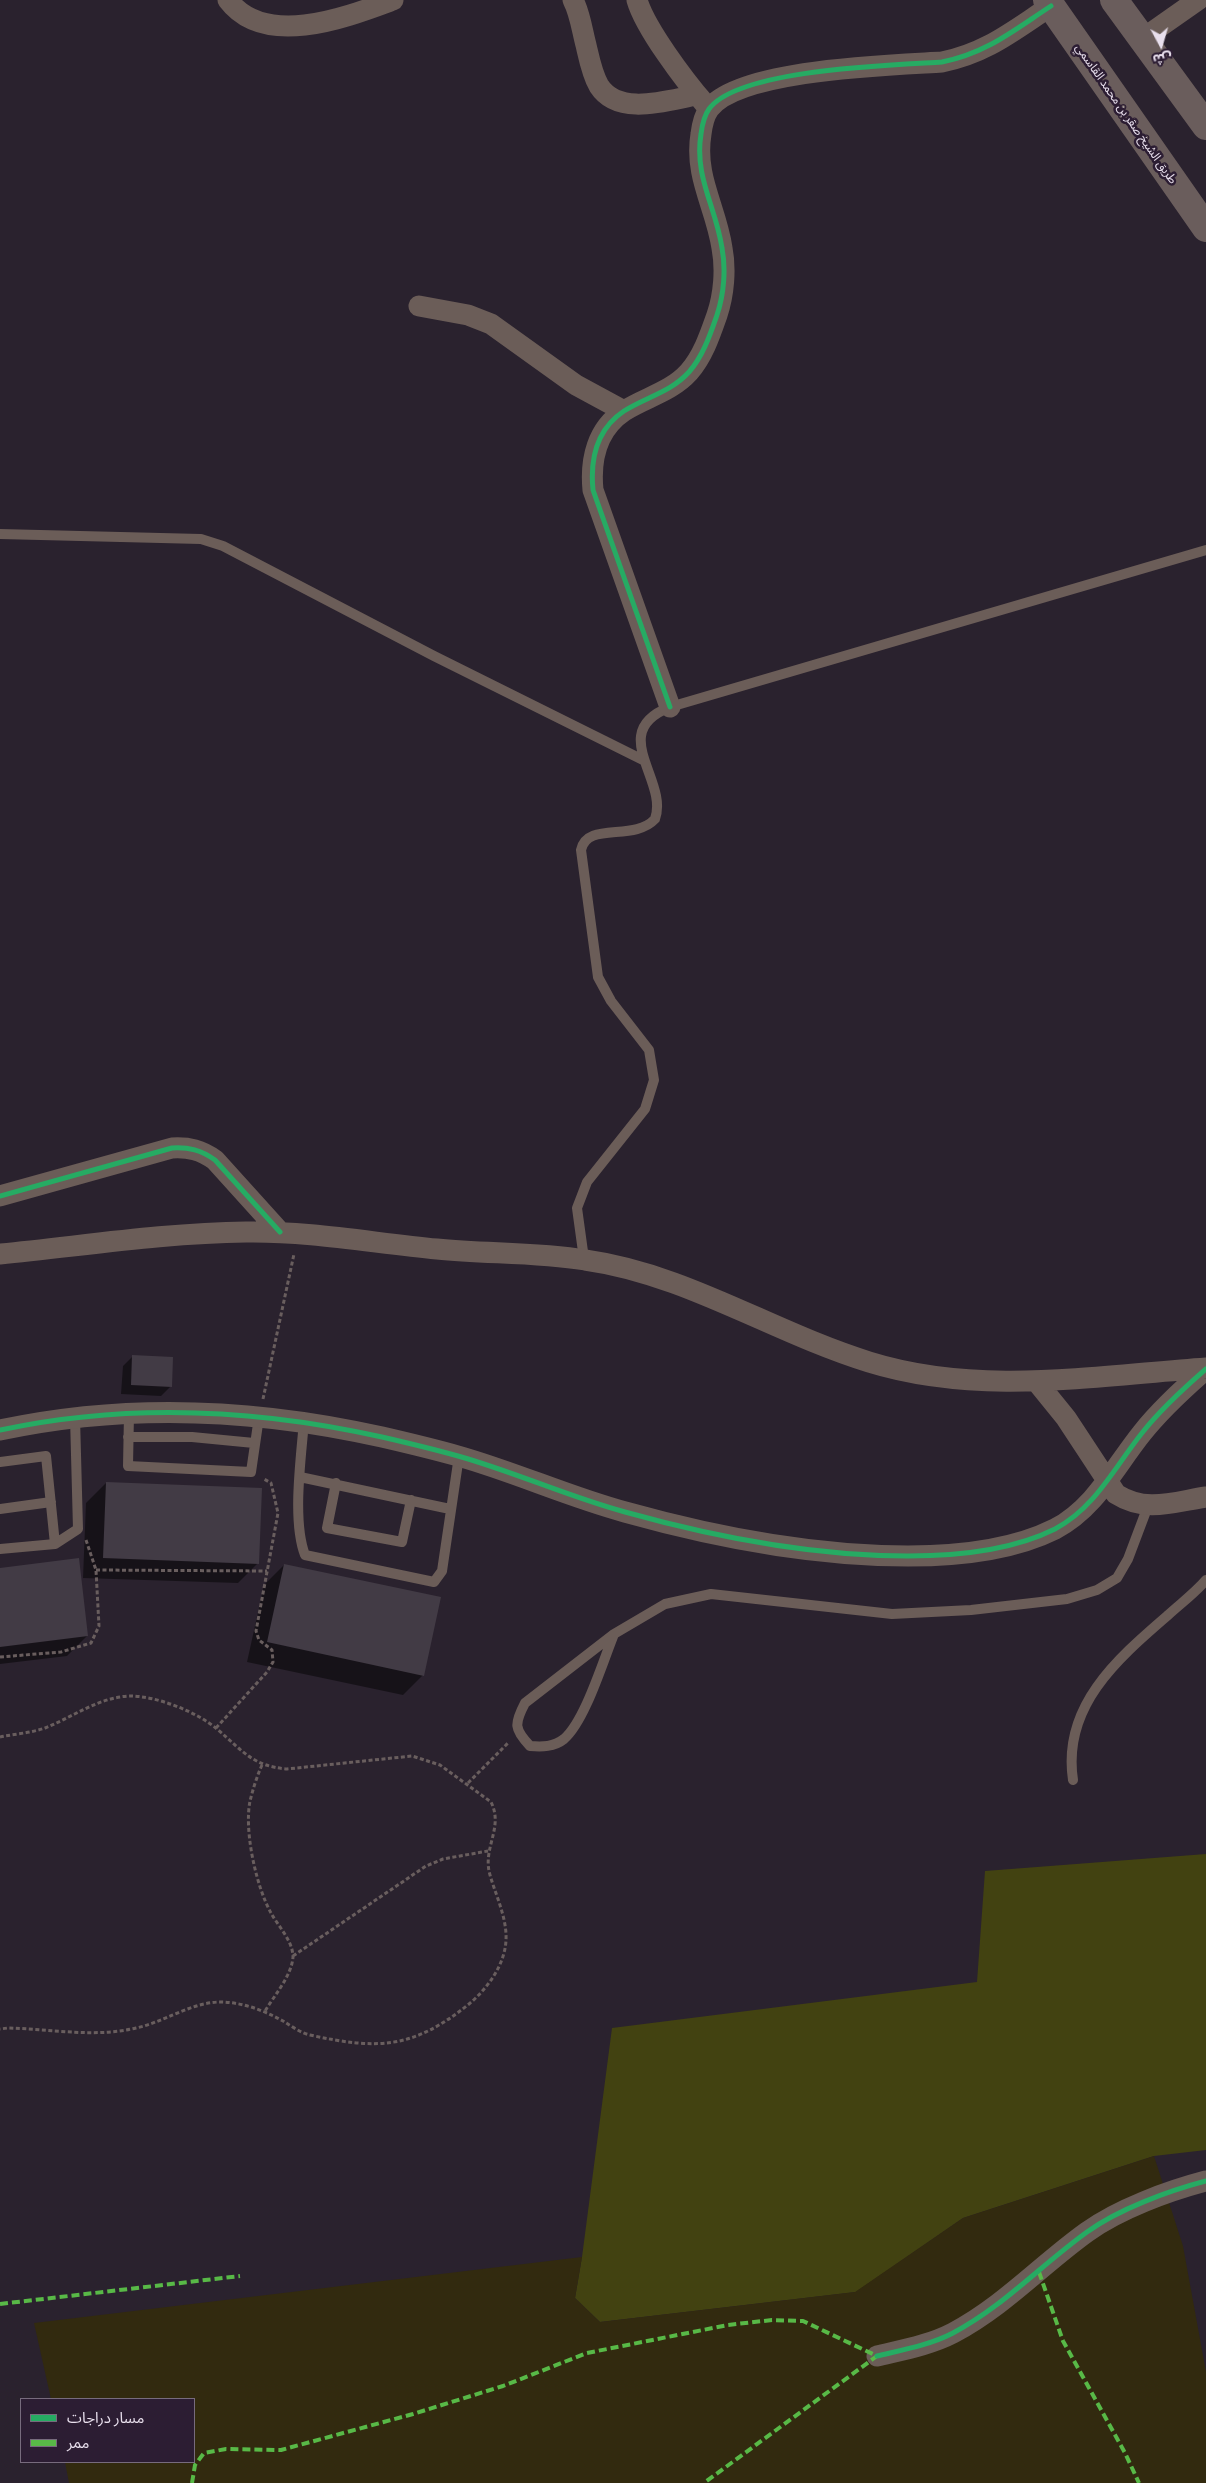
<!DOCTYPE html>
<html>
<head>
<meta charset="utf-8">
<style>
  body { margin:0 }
  #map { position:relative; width:1206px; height:2483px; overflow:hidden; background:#2a222e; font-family:Literata,"Noto Sans Arabic",serif }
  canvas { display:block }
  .legend { position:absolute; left:20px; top:2398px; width:175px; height:65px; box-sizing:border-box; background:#2c1d33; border:1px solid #776b7d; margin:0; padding:6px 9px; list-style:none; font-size:15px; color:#e8dfed }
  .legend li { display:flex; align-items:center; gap:10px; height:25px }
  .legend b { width:25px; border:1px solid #776b7d }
  .north { position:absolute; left:1136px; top:20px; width:50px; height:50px; -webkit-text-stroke:4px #2c1d33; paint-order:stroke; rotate:174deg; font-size:14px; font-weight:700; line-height:20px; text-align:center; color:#e8dfed }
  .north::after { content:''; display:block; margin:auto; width:18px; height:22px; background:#e8dfed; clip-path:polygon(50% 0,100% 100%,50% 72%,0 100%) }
</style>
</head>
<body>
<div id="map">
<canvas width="1206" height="2483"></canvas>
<ul class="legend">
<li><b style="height:6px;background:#26ab63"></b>مسار دراجات</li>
<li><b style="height:6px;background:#58b947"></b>ممر</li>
</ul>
<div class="north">ش</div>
</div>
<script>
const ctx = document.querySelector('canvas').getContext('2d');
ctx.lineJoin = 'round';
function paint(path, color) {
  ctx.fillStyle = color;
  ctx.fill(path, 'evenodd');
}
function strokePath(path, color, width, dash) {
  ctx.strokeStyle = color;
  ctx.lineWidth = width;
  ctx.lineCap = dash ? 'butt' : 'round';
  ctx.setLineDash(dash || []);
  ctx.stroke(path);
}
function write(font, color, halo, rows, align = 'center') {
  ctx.font = font + ' Literata,"Noto Sans Arabic",serif';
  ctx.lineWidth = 5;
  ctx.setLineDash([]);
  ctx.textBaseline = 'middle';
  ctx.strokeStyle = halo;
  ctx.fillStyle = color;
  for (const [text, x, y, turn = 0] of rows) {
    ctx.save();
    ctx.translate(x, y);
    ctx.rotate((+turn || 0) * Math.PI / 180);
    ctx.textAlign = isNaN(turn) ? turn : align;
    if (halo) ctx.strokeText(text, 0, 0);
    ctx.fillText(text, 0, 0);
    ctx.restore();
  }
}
paint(new Path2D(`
  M 1206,1854 L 1206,2150 L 1154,2156 L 963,2218 L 856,2292 L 600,2322 L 575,2298 L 582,2257 L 612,2028 L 977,1982 L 985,1871 Z`), '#424211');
paint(new Path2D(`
  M 1154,2156 L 1183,2246 L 1206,2372 L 1206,2483 L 69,2483 L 65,2462 L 194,2462 L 194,2399 L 51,2399 L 34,2323 L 582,2257 L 575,2298 L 600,2322 L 855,2292 L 963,2218 Z`), '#322a0f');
paint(new Path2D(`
  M 132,1357 L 171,1386 L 161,1396 L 121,1394 L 123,1366 Z
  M 106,1483 L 258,1563 L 238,1583 L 83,1578 L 86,1503 Z
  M 284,1565 L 423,1675 L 403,1695 L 247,1662 L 264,1585 Z
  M 0,1569 L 87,1636 L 67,1656 L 0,1664 Z`), '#0007');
paint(new Path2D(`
  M 132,1355 L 173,1357 L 172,1387 L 131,1385 Z
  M 106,1482 L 262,1488 L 259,1564 L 103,1558 Z
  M 79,1558 L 88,1636 L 0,1647 L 0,1568 Z
  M 284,1564 L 441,1597 L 424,1676 L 267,1642 Z`), '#423b45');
strokePath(new Path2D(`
  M 263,1399 L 294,1254
  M 96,1570 L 267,1571
  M 0,1657 L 61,1652 L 91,1643 L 99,1626 L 96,1570 L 86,1540
  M 216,1728 L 267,1672 L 273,1662 L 272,1650 L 259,1640 L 256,1631 L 278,1513 L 271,1483 L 264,1479
  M 0,1737 C 14,1734 31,1733 45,1728 C 73,1717 99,1697 130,1696 C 157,1696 197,1712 217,1729 C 243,1751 252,1766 287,1769 L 412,1756 L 440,1765 L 491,1802 C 504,1828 482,1848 490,1875 C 496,1896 507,1918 506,1940 C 505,1965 487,1989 469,2004 C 413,2049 378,2050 310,2035 C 301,2033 291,2026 283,2021 C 263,2010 242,2002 219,2002 C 190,2003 164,2022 136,2028 C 95,2038 50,2029 8,2028 L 0,2029
  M 262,1765 C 257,1776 253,1789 250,1801 C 244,1831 256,1886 271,1913 C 278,1926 293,1941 293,1957 C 292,1975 274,1996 265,2011
  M 468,1783 L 508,1743
  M 293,1956 L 426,1866 L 443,1859 L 488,1851`), '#695e5e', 3, [4, 2.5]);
strokePath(new Path2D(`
  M 0,534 L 201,539 L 223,546 L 434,656 L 643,760
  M 584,1259 L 577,1208 L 587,1182 L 645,1109 L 654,1080 L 649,1050 L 611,1001 L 598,977 L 581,850 C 587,821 634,842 655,819 C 669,780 606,732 670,707 L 1206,550
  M 129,1414 L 128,1466 L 251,1472 L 259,1417
  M 304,1421 C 301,1459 292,1521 305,1555 L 434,1582 L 442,1571 L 459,1456
  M 128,1437 L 192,1437 L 254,1443
  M 0,1462 L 46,1456 L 55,1544
  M 300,1477 L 450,1509
  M 336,1483 L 327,1528 L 402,1542 L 411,1500
  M 0,1509 L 51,1502
  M 0,1549 L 55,1544 L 78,1529 L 75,1417
  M 614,1634 C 603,1661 585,1721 564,1739 C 554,1747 542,1747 530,1746 C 514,1729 514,1724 525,1703 L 614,1634 L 665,1604 L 711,1594 L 892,1614 L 971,1610 L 1067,1599 L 1097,1590 L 1117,1578 L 1128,1559 L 1148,1506
  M 1073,1780 C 1062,1707 1116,1660 1167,1616 C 1180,1604 1195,1593 1206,1580`), '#6b5d58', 10);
strokePath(new Path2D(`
  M 228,0 C 265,49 347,17 393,0
  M 573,0 C 580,13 582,30 586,45 C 589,58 592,74 599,86 C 619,117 668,100 697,95
  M 637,0 C 645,28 685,81 705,104
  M 1148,35 L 1198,0
  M 419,306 L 468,315 L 491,324 L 576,385 L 624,411
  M 670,707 L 593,490 C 590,459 597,429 624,411 C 646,397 671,392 689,372 C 703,356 710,335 717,315 C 724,294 726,269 722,248 C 716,207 694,177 701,134 C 702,126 704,116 709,109 C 738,69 893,65 942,62 C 987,53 1014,30 1051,6
  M 0,1196 L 172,1148 C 189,1147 201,1150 215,1160 L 280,1232
  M 0,1254 C 82,1246 164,1233 246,1232 C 310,1231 373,1243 437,1249 C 486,1254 536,1252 585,1260 C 686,1274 772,1332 869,1362 C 978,1396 1094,1376 1206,1368
  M 1036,1381 L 1066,1418 L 1116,1494 C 1146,1513 1173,1502 1206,1497
  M 0,1430 C 126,1403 257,1409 382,1437 C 408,1443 433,1449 458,1456 C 515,1472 569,1497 625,1512 C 718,1538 812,1556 908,1556 C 957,1556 1011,1551 1055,1529 C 1095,1508 1114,1468 1142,1433 C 1161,1409 1183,1389 1206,1369
  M 877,2356 C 902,2350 930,2345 953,2333 C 1004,2306 1041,2265 1087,2232 C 1119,2209 1168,2191 1206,2181`), '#6b5d58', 21);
strokePath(new Path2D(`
  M 1047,0 L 1206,228
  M 1114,0 L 1206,126`), '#6a5d5c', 28);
strokePath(new Path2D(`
  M 1039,2272 L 1063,2341 L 1125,2453 L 1139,2483
  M 0,2304 L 240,2276
  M 192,2483 L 195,2465 L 204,2453 L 226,2449 L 281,2450 L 413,2414 L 503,2386 L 587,2353 L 728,2325 L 772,2320 L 803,2321 L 877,2356 L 704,2483`), '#58b947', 4, [8, 4]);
strokePath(new Path2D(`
  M 670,707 L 593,490 C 590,459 597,429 624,411 C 646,397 671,392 689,372 C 703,356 710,335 717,315 C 724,294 726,269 722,248 C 716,207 694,177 701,134 C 702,126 704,116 709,109 C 738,69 893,65 942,62 C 987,53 1014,30 1051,6
  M 0,1196 L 172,1148 C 189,1147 201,1150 215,1160 L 280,1232
  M 0,1430 C 126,1403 257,1409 382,1437 C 408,1443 433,1449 458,1456 C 515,1472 569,1497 625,1512 C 718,1538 812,1556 908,1556 C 957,1556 1011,1551 1055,1529 C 1095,1508 1114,1468 1142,1433 C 1161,1409 1183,1389 1206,1369
  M 877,2356 C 902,2350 930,2345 953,2333 C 1004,2306 1041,2265 1087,2232 C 1119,2209 1168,2191 1206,2181`), '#26ab63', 5);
write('12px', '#e8dfed', '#2c1d33', [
  ["طريق الشيخ صقر بن محمد القاسمي",1126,114,55]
]);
</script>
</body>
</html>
